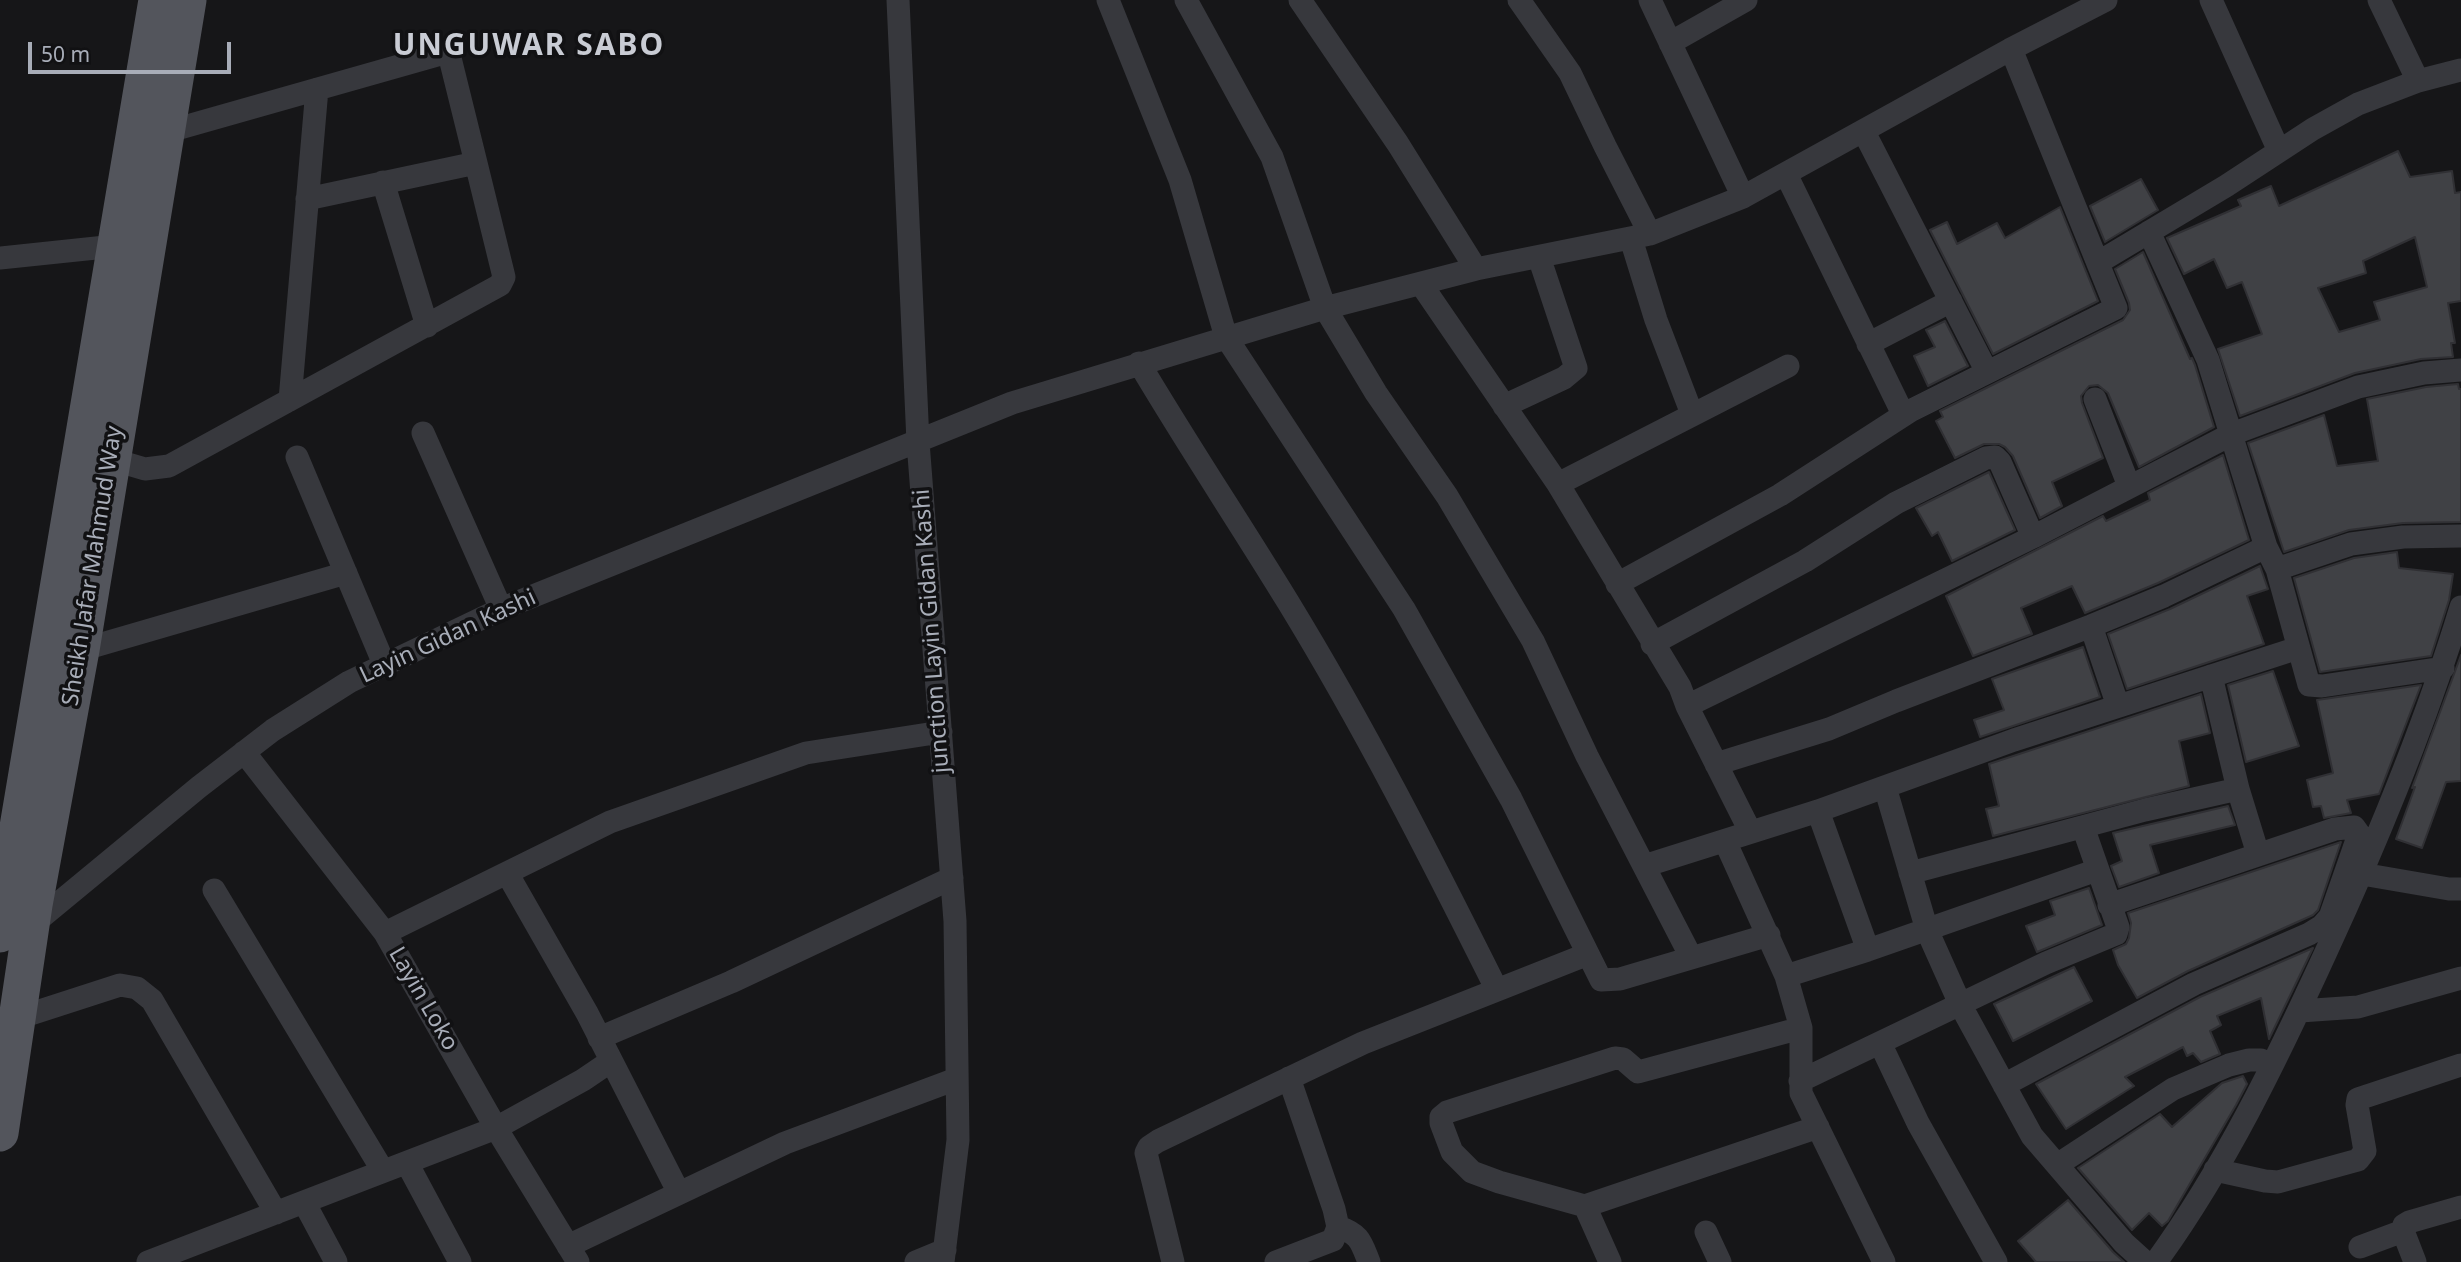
<!DOCTYPE html>
<html>
<head>
<meta charset="utf-8">
<style>
  body { margin:0 }
  #map { position:relative; width:2461px; height:1262px; overflow:hidden; background:#161618; font-family:"Noto Sans",sans-serif }
  canvas { display:block }
  .scale { position:absolute; left:28px; top:42px; width:203px; height:32px; box-sizing:border-box; border:4px solid #a8adb8; border-top:0; padding-left:9px; font-size:21px; line-height:24px; white-space:nowrap; color:#a8adb8; -webkit-text-stroke:5px #111113; paint-order:stroke }
</style>
</head>
<body>
<div id="map">
<canvas width="2461" height="1262"></canvas>
<div class="scale">50 m</div>
</div>
<script>
const ctx = document.querySelector('canvas').getContext('2d');
ctx.lineJoin = 'round';
function paint(path, color) {
  ctx.fillStyle = color;
  ctx.fill(path, 'evenodd');
}
function strokePath(path, color, width, dash) {
  ctx.strokeStyle = color;
  ctx.lineWidth = width;
  ctx.lineCap = dash ? 'butt' : 'round';
  ctx.setLineDash(dash || []);
  ctx.stroke(path);
}
function write(font, color, halo, rows, align = 'center') {
  ctx.font = font + ' "Noto Sans",sans-serif';
  ctx.lineWidth = 7;
  ctx.setLineDash([]);
  ctx.textBaseline = 'middle';
  ctx.strokeStyle = halo;
  ctx.fillStyle = color;
  for (const [text, x, y, turn = 0] of rows) {
    ctx.save();
    ctx.translate(x, y);
    ctx.rotate((+turn || 0) * Math.PI / 180);
    ctx.textAlign = isNaN(turn) ? turn : align;
    if (halo) ctx.strokeText(text, 0, 0);
    ctx.fillText(text, 0, 0);
    ctx.restore();
  }
}
const building = new Path2D(`
  M 2398,151 L 2410,177 L 2452,171 L 2455,193 L 2461,192 L 2461,301 L 2448,303 L 2455,343 L 2451,343 L 2453,357 L 2421,359 L 2355,373 L 2240,416 L 2218,349 L 2262,334 L 2242,282 L 2227,288 L 2214,259 L 2184,274 L 2167,238 L 2241,206 L 2238,200 L 2271,186 L 2279,206 ZM 2415,237 L 2427,287 L 2374,302 L 2380,320 L 2339,332 L 2318,288 L 2366,273 L 2363,261 Z
  M 2141,179 L 2158,210 L 2105,242 L 2090,206 Z
  M 2060,207 L 2098,301 L 1993,354 L 1930,230 L 1947,222 L 1957,244 L 1997,223 L 2005,238 Z
  M 2143,252 L 2190,359 L 2192,358 L 2195,365 L 2214,427 L 2139,467 L 2108,393 L 2098,385 L 2089,386 L 2081,396 L 2082,403 L 2103,458 L 2052,482 L 2062,506 L 2040,518 L 2013,456 L 2005,447 L 1999,444 L 1984,444 L 1955,458 L 1936,421 L 1943,417 L 1940,411 L 2123,320 L 2130,310 L 2129,303 L 2115,269 Z
  M 1945,321 L 1968,366 L 1928,386 L 1914,356 L 1935,347 L 1926,330 Z
  M 2458,384 L 2459,389 L 2461,389 L 2461,522 L 2403,523 L 2349,530 L 2284,552 L 2248,443 L 2324,415 L 2337,466 L 2378,461 L 2367,399 L 2426,387 Z
  M 2223,455 L 2249,540 L 2158,583 L 2085,613 L 2072,586 L 2021,608 L 2032,634 L 1973,656 L 1946,596 L 2103,516 L 2106,521 L 2150,500 L 2148,493 Z
  M 1989,472 L 2015,530 L 1952,561 L 1938,532 L 1932,536 L 1916,508 Z
  M 2397,552 L 2399,568 L 2453,574 L 2449,600 L 2431,656 L 2320,672 L 2294,578 L 2354,558 Z
  M 2260,566 L 2268,589 L 2247,596 L 2264,644 L 2127,689 L 2108,634 L 2170,609 Z
  M 2083,647 L 2100,697 L 1980,737 L 1974,720 L 2004,710 L 1992,679 Z
  M 2461,655 L 2461,781 L 2446,782 L 2422,848 L 2396,839 L 2415,787 L 2412,788 Z
  M 2273,671 L 2299,746 L 2246,762 L 2228,685 Z
  M 2421,685 L 2379,794 L 2347,800 L 2351,813 L 2324,818 L 2321,806 L 2313,807 L 2307,780 L 2333,773 L 2317,700 Z
  M 2201,694 L 2210,733 L 2179,741 L 2189,786 L 1993,836 L 1986,809 L 1999,806 L 1989,764 Z
  M 2228,806 L 2235,825 L 2150,845 L 2159,873 L 2119,887 L 2111,866 L 2122,861 L 2113,833 Z
  M 2341,842 L 2318,910 L 2313,915 L 2188,971 L 2137,998 L 2118,965 L 2113,950 L 2126,944 L 2129,938 L 2131,923 L 2128,913 Z
  M 2089,888 L 2102,925 L 2037,952 L 2026,926 L 2055,915 L 2050,901 Z
  M 2313,948 L 2269,1039 L 2261,998 L 2217,1016 L 2221,1025 L 2210,1031 L 2220,1054 L 2201,1062 L 2193,1053 L 2187,1056 L 2183,1047 L 2125,1077 L 2134,1086 L 2066,1129 L 2036,1084 L 2200,997 Z
  M 2074,967 L 2092,1001 L 2013,1041 L 1994,1004 Z
  M 2243,1076 L 2247,1084 L 2236,1105 L 2168,1221 L 2162,1226 L 2149,1213 L 2132,1230 L 2078,1168 L 2160,1114 L 2172,1127 L 2222,1083 Z
  M 2068,1200 L 2113,1252 L 2124,1262 L 2036,1262 L 2018,1241 Z`);
paint(building, '#404145');
strokePath(building, '#303034', 2);
strokePath(new Path2D(`
  M 898,0 L 918,442 L 955,921 L 958,1140 L 943,1262
  M 1108,0 L 1180,180 L 1226,337 L 1404,609 L 1511,799 L 1601,980 L 1620,979 L 1769,935
  M 1186,0 L 1272,157 L 1325,308 L 1376,393 L 1447,496 L 1533,641 L 1587,756 L 1691,957
  M 1300,0 L 1398,144 L 1476,269
  M 1519,0 L 1570,73 L 1605,146 L 1650,234
  M 1650,0 L 1743,197
  M 2211,0 L 2279,151
  M 2379,0 L 2418,81
  M 1670,43 L 1746,0
  M 166,132 L 441,54 L 447,54 L 450,58 L 476,163 L 307,199
  M 1864,132 L 1987,372
  M 1786,174 L 1901,410 L 1910,411 L 2116,308 L 2011,49
  M 383,182 L 427,326
  M 2149,232 L 2208,360 L 2266,547 L 2277,569 L 2309,685 L 2322,686 L 2443,668
  M 1631,239 L 1656,320 L 1692,414
  M 0,258 L 115,246
  M 2099,262 L 2226,186 L 2313,129 L 2358,104 L 2418,81 L 2461,70
  M 1421,284 L 1558,484 L 1680,687 L 1687,706 L 1750,831
  M 1868,344 L 1951,301
  M 1139,363 C 1187,444 1239,522 1288,602 C 1365,728 1431,858 1497,990
  M 2095,399 L 2129,486
  M 290,400 L 317,89
  M 1504,406 L 1564,378 L 1576,368 L 1539,257
  M 423,433 L 501,609
  M 297,457 L 384,664
  M 111,459 L 145,469 L 169,466 L 500,285 L 504,277 L 476,163
  M 1558,484 L 1788,366
  M 2277,569 L 2351,544 L 2403,537 L 2461,536
  M 1617,584 L 1780,495 L 1910,411
  M 2091,626 L 2118,706
  M 1652,644 L 1805,561 L 1896,503 L 1986,458 L 1995,457 L 2000,462 L 2033,537
  M 81,650 L 346,573
  M 2211,676 L 2238,789 L 2258,854
  M 1687,706 L 2033,537 L 2232,434 L 2358,387 L 2424,373 L 2461,370
  M 244,752 L 385,933 L 496,1128 L 578,1262
  M 1716,764 L 1829,729 L 1896,701 L 2091,626 L 2164,596 L 2266,547
  M 1885,787 L 1927,930 L 1961,1006 L 2032,1136 L 2124,1243 L 2145,1262
  M 1818,811 L 1868,950
  M 1725,841 L 1786,976 L 1801,1028 L 1801,1093 L 1884,1262
  M 1644,866 L 1818,811 L 2014,740 L 2298,648
  M 507,873 L 587,1013 L 679,1193
  M 1910,873 L 2145,810 L 2238,789
  M 2362,874 L 2449,889 L 2461,889
  M 214,890 L 383,1171
  M 32,925 L 199,787 L 273,730 L 349,682 L 501,609 L 1012,403 L 1325,308 L 1476,269 L 1650,234 L 1743,197 L 2011,49 L 2106,0
  M 385,933 L 610,822 L 806,753 L 941,732
  M 1786,976 L 1868,950 L 2097,870
  M 2300,1011 L 2358,1007 L 2461,978
  M 18,1018 L 120,985 L 137,988 L 152,1000 L 276,1213
  M 1801,1028 L 1638,1072 L 1623,1059 L 1615,1058 L 1447,1112 L 1441,1117 L 1441,1123 L 1452,1152 L 1472,1172 L 1499,1182 L 1585,1206 L 1818,1127
  M 599,1038 L 731,982 L 952,878
  M 1880,1043 L 1918,1123 L 1996,1262
  M 1800,1081 L 2046,963 L 2116,934 L 2118,927 L 2083,827
  M 2004,1085 L 2194,984 L 2309,934 L 2322,926 L 2330,917 L 2359,834 L 2354,827 L 2335,829 L 2109,905
  M 407,1163 L 460,1262
  M 2057,1165 L 2173,1089 L 2229,1065 L 2249,1060 L 2261,1060 L 2272,1065
  M 2215,1170 L 2265,1181 L 2278,1182 L 2358,1160 L 2365,1151 L 2357,1105 L 2358,1099 L 2461,1065
  M 304,1202 L 336,1262
  M 1585,1206 L 1610,1262
  M 1338,1227 C 1360,1234 1361,1242 1369,1262
  M 2403,1231 L 2415,1262
  M 1706,1232 L 1720,1262
  M 568,1246 L 785,1143 L 956,1079
  M 2360,1247 L 2403,1231 L 2404,1225 L 2409,1222 L 2461,1207
  M 148,1262 L 496,1128 L 583,1080 L 611,1061
  M 916,1262 L 945,1250
  M 1173,1262 L 1146,1153 L 1149,1147 L 1158,1141 L 1363,1043 L 1588,954
  M 1276,1262 L 1333,1240 L 1338,1227 L 1334,1209 L 1289,1078
  M 2156,1262 C 2225,1167 2277,1059 2326,952 C 2378,839 2425,726 2461,607`), '#37383d', 23);
strokePath(new Path2D(`
  M 0,934 L 157,0
  M 0,1133 L 34,905 L 81,650 L 188,0`), '#53555c', 37);
write('23px', '#a8adb8', '#111113', [
  ["Sheikh Jafar Mahmud Way",93,566,-81],
  ["junction Layin Gidan Kashi",932,631,-94],
  ["Layin Gidan Kashi",448,637,-25],
  ["Layin Loko",423,999,60]
]);
ctx.letterSpacing = '2px';
write('bold 30px', '#c9ccd4', '#111113', [
  ["UNGUWAR SABO",529,46]
]);
ctx.letterSpacing = '0px';
</script>
</body>
</html>
